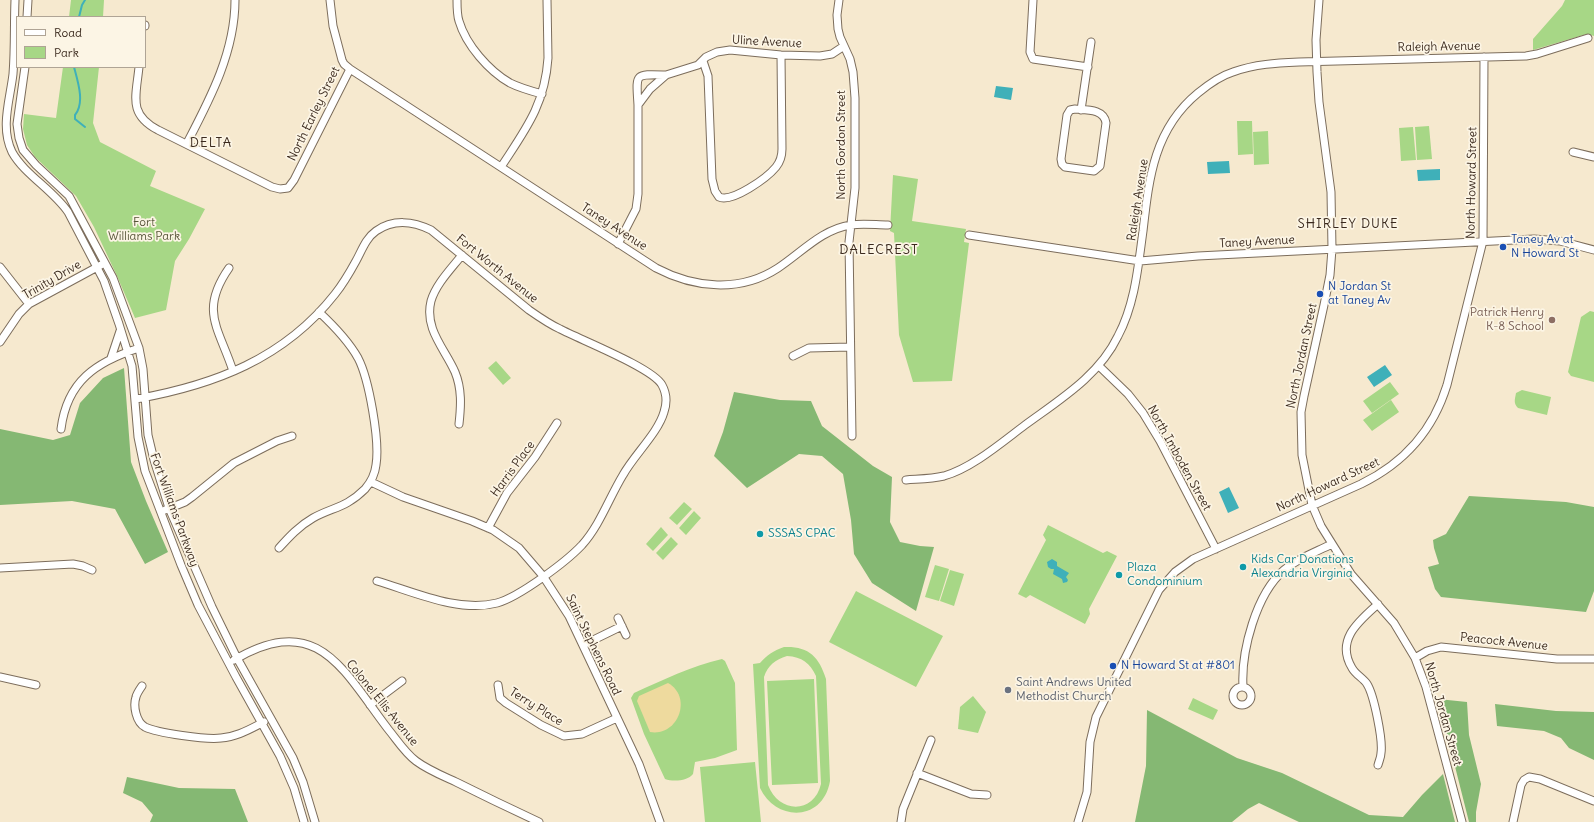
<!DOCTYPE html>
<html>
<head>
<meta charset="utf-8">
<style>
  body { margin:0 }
  #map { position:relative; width:1594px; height:822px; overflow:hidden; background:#f6e9cf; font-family:Delius,sans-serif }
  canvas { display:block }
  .legend { position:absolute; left:16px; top:16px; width:130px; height:52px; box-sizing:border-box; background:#fcf5e5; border:1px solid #afa495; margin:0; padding:5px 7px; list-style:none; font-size:12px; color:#3b2a1e }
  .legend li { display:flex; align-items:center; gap:8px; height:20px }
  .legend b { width:20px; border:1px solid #afa495 }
</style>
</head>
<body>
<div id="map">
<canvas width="1594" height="822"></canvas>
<ul class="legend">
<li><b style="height:5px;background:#fff"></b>Road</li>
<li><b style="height:11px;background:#a7d786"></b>Park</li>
</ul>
</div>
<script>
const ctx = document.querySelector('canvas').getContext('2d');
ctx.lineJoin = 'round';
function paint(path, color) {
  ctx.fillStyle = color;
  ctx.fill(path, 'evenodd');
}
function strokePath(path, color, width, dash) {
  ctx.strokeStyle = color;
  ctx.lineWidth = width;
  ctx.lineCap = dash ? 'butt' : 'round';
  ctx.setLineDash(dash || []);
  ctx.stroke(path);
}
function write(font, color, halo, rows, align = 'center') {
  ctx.font = font + ' Delius,sans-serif';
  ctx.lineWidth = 3.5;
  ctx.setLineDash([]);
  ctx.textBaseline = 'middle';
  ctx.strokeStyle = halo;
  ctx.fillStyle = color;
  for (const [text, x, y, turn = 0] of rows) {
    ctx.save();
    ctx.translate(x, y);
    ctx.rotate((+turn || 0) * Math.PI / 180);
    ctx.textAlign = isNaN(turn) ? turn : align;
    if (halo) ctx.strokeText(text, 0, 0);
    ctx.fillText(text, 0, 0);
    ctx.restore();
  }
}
paint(new Path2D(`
  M 71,0 L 104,0 L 103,17 L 69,17 Z
  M 1565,0 L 1594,0 L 1594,36 L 1587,34 L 1533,50 L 1533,39 L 1562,6 Z
  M 63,67 L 99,67 L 93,123 L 100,142 L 156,171 L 150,186 L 205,209 L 189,239 L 175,261 L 166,310 L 135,318 L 117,276 L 94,227 L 76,196 L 35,157 L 27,145 L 23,129 L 24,114 L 56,118 Z
  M 1237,121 L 1252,121 L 1253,154 L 1238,155 Z
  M 1429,126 L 1432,159 L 1417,160 L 1415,127 Z
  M 1413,127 L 1416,160 L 1401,161 L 1399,128 Z
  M 1268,131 L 1269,164 L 1254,165 L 1253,132 Z
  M 893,175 L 918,179 L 912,221 L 966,229 L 964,242 L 969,243 L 952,381 L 913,382 L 899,335 L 894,233 L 890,231 Z
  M 1590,311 L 1594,312 L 1594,382 L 1571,376 L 1568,372 L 1581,317 Z
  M 496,361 L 511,378 L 503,385 L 488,368 Z
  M 1390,382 L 1399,394 L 1372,413 L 1363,401 Z
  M 1522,390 L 1551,397 L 1547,415 L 1518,408 C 1513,403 1515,399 1516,393 Z
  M 1391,400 L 1399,412 L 1372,431 L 1363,420 Z
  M 684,502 L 692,509 L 677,525 L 669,518 Z
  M 694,511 L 701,518 L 686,535 L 679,528 Z
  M 1048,525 L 1103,553 L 1107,551 L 1117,556 L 1089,609 L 1090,614 L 1085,624 L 1030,595 L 1026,598 L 1018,594 L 1046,540 L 1043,535 Z
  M 661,527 L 668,535 L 653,551 L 646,544 Z
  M 671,537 L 678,544 L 663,560 L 656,553 Z
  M 935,565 L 949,569 L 939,601 L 925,597 Z
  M 950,570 L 964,574 L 954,606 L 940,601 Z
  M 856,591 L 943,636 L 916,687 L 829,642 Z
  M 784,647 C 808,646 819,656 826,679 L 830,781 C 823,822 776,822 760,788 L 753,664 L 760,663 C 767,655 773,651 784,647 ZM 787,656 C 802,657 810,663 816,676 L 821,784 C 814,814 779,814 768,785 L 764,677 C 768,665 775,660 787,656 Z
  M 722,659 L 725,661 L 735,683 L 737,750 L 715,758 L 695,762 L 693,774 C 688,781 673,782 665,779 L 644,734 L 631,698 L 634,693 C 663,680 691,666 722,659 Z
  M 814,679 L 818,783 L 772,785 L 767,681 Z
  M 973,696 L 986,712 L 978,733 L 958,729 L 960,707 Z
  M 1193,698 L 1218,710 L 1213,720 L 1188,709 Z
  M 755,762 L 761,822 L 705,822 L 700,767 Z`), '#a7d786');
paint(new Path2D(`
  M 124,368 L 131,462 L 146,501 L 168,552 L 145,564 L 115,509 L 72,501 L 0,505 L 0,429 L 53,440 L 70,435 L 80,403 L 103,378 Z
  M 734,392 L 780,400 L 811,401 L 822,426 L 873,466 L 892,477 L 890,522 L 900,542 L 920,546 L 934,547 L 916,611 L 872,583 L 854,554 L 851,520 L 843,474 L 822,456 L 799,454 L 747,488 L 714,456 L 723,432 Z
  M 1469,496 L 1566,502 L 1594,507 L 1594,591 L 1586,612 L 1441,597 L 1435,589 L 1428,567 L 1439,564 L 1434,548 L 1433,540 L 1446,534 Z
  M 1438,699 L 1467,702 L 1469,735 L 1481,784 L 1476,812 L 1476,822 L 1469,822 Z
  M 1495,704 L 1556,711 L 1594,712 L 1594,760 L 1569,748 L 1561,738 L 1544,731 L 1497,726 Z
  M 1147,710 L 1237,758 L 1282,773 L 1369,815 L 1403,817 L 1422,795 L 1443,774 L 1455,822 L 1299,822 L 1259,803 L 1248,809 L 1232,822 L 1135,822 L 1146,766 Z
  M 127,777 L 179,788 L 235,789 L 248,822 L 150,822 L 153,815 L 142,802 L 123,793 Z`), '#85b873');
paint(new Path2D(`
  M 668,683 C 693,697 678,737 650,732 L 637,701 L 639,696 Z`), '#eeda9e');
paint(new Path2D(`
  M 996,86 L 1013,88 L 1011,100 L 994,97 Z
  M 1229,161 L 1230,173 L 1208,174 L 1207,162 Z
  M 1440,169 L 1440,180 L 1418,181 L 1417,170 Z
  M 1385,365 L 1392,375 L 1374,387 L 1367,377 Z
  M 1229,487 L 1239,508 L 1228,513 L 1219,492 Z
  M 1052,559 L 1057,562 L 1057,566 L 1069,573 L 1066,577 L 1068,580 L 1067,582 L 1063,583 L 1062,579 L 1053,574 L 1054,569 L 1051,569 L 1048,567 L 1047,562 Z`), '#3fb0b9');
strokePath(new Path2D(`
  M 79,17 L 82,5 L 85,0
  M 74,67 C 78,82 85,103 75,115 L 75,119 L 85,127`), '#3fb0b9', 2);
const minor = new Path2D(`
  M 15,0 C 14,24 15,49 13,74 C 10,100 0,127 12,152 C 24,174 53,190 68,212 L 104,281 L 119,324 L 132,366 L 138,437 L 145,471 L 181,565 L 198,605 L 236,677 L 280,756 L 294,788 L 304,822
  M 330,0 L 333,26 L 342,60 L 344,64 L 350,69 L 656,268 C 694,288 740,293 778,268 C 801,253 822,229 851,225 C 863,223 876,225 888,225
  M 457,0 C 457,7 457,15 459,21 C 466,45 489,71 510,83 C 520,88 531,91 542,94
  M 839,0 L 837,15 L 838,29 L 840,37 L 850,59 L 853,72 L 855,98 L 855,188 L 849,242 L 852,436
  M 1033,0 L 1030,52 L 1033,59 L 1088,67
  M 1319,0 L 1316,40 L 1317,72 L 1319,102 L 1331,192 L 1332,249 L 1330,275 L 1324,305 L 1304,396 L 1301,412 L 1302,455 L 1312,505 L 1321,526 L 1351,574 L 1394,623 L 1415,658 L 1426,687 L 1462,822
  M 27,17 L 28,0
  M 145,26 L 145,25
  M 703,61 L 708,76 L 712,179 L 715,191 L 719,197 C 732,203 767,178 776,167 C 780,162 782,156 782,149 L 781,55
  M 25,67 L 17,124 L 19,138 L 23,150 L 36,165 L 69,196 L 113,278 L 139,348 L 143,369 L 148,435 L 154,460 L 169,508 L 212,607 L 237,658 L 293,758 L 303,782 L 315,822
  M 139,67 C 136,97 128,114 158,130 L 272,187 L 280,189 L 288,188 L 294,180 L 350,69
  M 638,105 C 636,73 634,74 666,75
  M 1075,109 C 1087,110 1104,109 1106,123 L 1100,166 L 1094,171 L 1065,167 L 1062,164 L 1061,159 L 1067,115 L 1070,110 Z
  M 1081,110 L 1091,42
  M 187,143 C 210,99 235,52 235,0
  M 1573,152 L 1594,157
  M 501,167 C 525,130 545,105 548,58 L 547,0
  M 969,235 L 1140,261 L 1198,256 L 1534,239 L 1560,241 L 1594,250
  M 618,244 L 636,209 L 638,194 L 638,105 L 650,89 L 666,75 L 698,65 L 706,57 L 717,52 L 730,50 L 781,55 L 820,56 L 832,54 L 844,46
  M 0,267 L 29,304
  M 229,268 C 199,311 219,328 233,371
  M 0,342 L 19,314 L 29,304 L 101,265
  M 793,356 L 809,348 L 850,347
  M 111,358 L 120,331
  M 1099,366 L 1128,394 L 1143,413 L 1160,441 L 1216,549
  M 136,399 C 214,385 284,359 335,294 C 343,284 350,272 356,261 C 362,250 366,238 376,231 C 393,219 413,221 431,230 L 529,310 C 539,317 549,324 560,329 C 581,340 653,368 662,385 C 667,394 667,403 664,412 C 658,433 634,455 623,475 C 609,498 600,525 582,545 C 566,562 519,597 497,603 C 459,613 414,592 377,581
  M 459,424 C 461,406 462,389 455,372 C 445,349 424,329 431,301 C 436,284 451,269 462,255
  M 61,429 C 67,381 96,362 139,348
  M 906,480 C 918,479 931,479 944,476 C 972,468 1001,443 1025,425 C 1059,400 1099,376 1118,336 C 1135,304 1138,267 1143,231 C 1149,178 1154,129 1198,93 C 1209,84 1220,76 1233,72 C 1255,64 1277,63 1299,62 L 1526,56 L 1537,54 L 1588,38
  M 371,482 L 403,497 L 472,521 L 493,530 L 519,548 L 543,576 L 569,616 L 639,764 L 660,822
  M 165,510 L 185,502 L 192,497 L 234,463 L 277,441 L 292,436
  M 488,528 L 507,493 L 535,457 L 557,423
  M 279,548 C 289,537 299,526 313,518 C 333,507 346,508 365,489 C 371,482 375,474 376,465 C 380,441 369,379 358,358 C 348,340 334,326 319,312
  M 0,568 L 73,564 L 83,566 L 92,570
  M 618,618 L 626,635
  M 583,645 L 622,626
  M 1415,658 L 1427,651 L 1441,647 L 1557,659 L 1594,659
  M 234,660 C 318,611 342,669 388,729 C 397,740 405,753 416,761 C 428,770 443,776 456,782 C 484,796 511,809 539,822
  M 0,677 L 36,685
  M 498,685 L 500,698 L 506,703 L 541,725 L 564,736 L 582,734 L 617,718
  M 142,686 C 140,689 137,693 136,697 C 133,706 136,722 145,727 C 157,733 207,740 221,738 C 237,737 250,729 264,722
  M 1243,687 C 1241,651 1256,594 1284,570 C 1298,558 1316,552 1332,544
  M1233 696a9 9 0 1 1 18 0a9 9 0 1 1-18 0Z
  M 370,705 L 402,681
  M 1378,765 C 1379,761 1381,757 1381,753 C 1383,740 1374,695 1367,684 C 1363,678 1356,675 1352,668 C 1335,640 1359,621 1378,604
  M 917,773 L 971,794 L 987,795
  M 901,822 L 903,809 L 931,740
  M 1078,822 L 1087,792 L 1090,742 L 1096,717 L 1159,590 L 1175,572 L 1193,559 L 1361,484 C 1404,463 1433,431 1447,385 L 1483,241 L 1484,57
  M 1513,822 L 1521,785 L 1524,780 L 1529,777 L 1540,779 L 1594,801`);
strokePath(minor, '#7c6d5c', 9);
strokePath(minor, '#fff', 7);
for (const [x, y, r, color] of [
  [1503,247,4,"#1a4fb4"],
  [1320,294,4,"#1a4fb4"],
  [1552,320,4,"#8d6e63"],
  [760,534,4,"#0f9aa8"],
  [1243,567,4,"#0f9aa8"],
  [1119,575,4,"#0f9aa8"],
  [1113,666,4,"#1a4fb4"],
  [1008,690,4,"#6b7280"]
]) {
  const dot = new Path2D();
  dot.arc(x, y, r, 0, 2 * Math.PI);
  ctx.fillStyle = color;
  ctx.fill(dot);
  strokePath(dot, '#fcf5e5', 1.5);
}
write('12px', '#3b2a1e', '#fcf5e5', [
  ["Uline Avenue",767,42,3],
  ["Raleigh Avenue",1439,47,-1],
  ["North Earley Street",314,114,-64],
  ["North Gordon Street",842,145,-90],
  ["North Howard Street",1472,183,-89],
  ["Raleigh Avenue",1138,200,-81],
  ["Taney Avenue",614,227,33],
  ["Taney Avenue",1257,242,-3],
  ["Fort Worth Avenue",497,269,39],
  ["Trinity Drive",52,280,-30],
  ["North Jordan Street",1302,356,-78],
  ["North Imboden Street",1179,458,61],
  ["Harris Place",513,469,-54],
  ["North Howard Street",1328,485,-25],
  ["Fort Williams Parkway",174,510,70],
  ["Peacock Avenue",1504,642,6],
  ["Saint Stephens Road",593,645,64],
  ["Colonel Ellis Avenue",382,703,51],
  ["Terry Place",536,707,32],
  ["North Jordan Street",1443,714,74]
]);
write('12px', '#565538', '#fcf5e5', [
  ["Fort",144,223],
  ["Williams Park",144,237]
]);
write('12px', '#164399', '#fcf5e5', [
  ["Taney Av at",1511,240],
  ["N Howard St",1511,254],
  ["N Jordan St",1328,287],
  ["at Taney Av",1328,301],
  ["N Howard St at #801",1121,666]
], 'left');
write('12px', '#785e54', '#fcf5e5', [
  ["Patrick Henry",1544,313],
  ["K-8 School",1544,327]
], 'right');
write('12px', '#0d838f', '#fcf5e5', [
  ["SSSAS CPAC",768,534],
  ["Kids Car Donations",1251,560],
  ["Alexandria Virginia",1251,574],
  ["Plaza",1127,568],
  ["Condominium",1127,582]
], 'left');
write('12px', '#5b616d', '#fcf5e5', [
  ["Saint Andrews United",1016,683],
  ["Methodist Church",1016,697]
], 'left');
ctx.letterSpacing = '1px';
write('13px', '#3b2a1e', '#fcf5e5', [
  ["DELTA",211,143],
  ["SHIRLEY DUKE",1348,224],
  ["DALECREST",879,250]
]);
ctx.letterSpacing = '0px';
</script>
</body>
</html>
